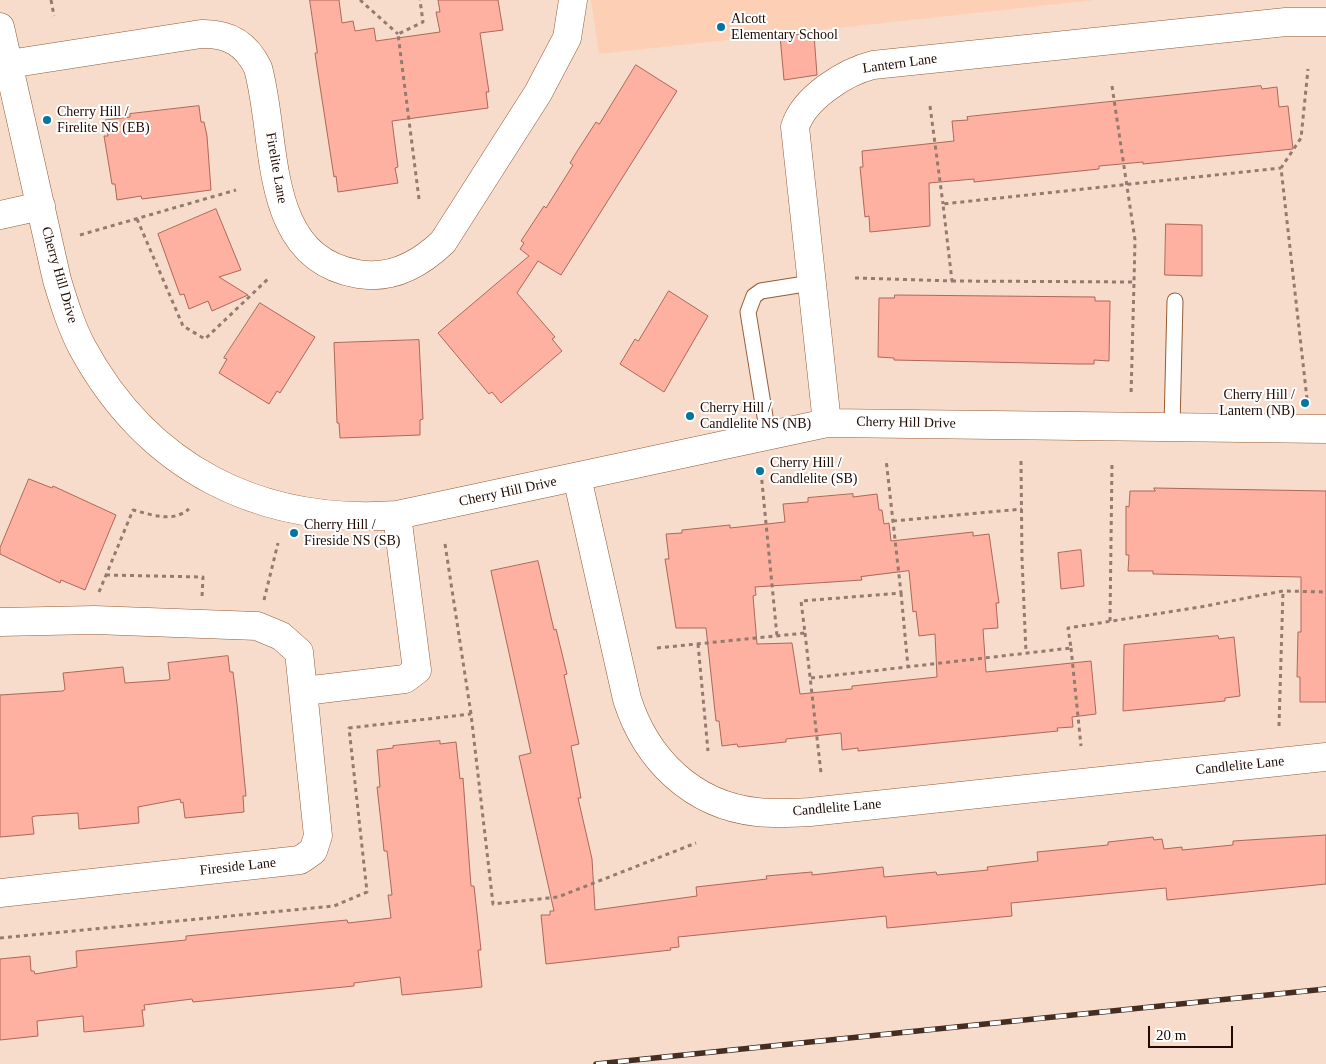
<!DOCTYPE html>
<html>
<head>
<meta charset="utf-8">
<style>
  body { margin:0 }
  #map { position:relative; width:1326px; height:1064px; overflow:hidden; background:#f7dccc; font-family:Georgia,serif }
  canvas { display:block }
  .scale { position:absolute; left:1148px; top:1026px; width:85px; height:22px; box-sizing:border-box; border:2px solid #210a00; border-top:0; padding-left:6px; font-size:15px; line-height:18px; white-space:nowrap; color:#210a00; -webkit-text-stroke:4px #fff; paint-order:stroke }
</style>
</head>
<body>
<div id="map">
<canvas width="1326" height="1064"></canvas>
<div class="scale">20 m</div>
</div>
<script>
const ctx = document.querySelector('canvas').getContext('2d');
ctx.lineJoin = 'round';
function paint(path, color) {
  ctx.fillStyle = color;
  ctx.fill(path, 'evenodd');
}
function strokePath(path, color, width, dash) {
  ctx.strokeStyle = color;
  ctx.lineWidth = width;
  ctx.lineCap = dash ? 'butt' : 'round';
  ctx.setLineDash(dash || []);
  ctx.stroke(path);
}
function write(font, color, halo, rows, align = 'center') {
  ctx.font = font + ' Georgia,serif';
  ctx.lineWidth = 4;
  ctx.setLineDash([]);
  ctx.textBaseline = 'middle';
  ctx.strokeStyle = halo;
  ctx.fillStyle = color;
  for (const [text, x, y, turn = 0] of rows) {
    ctx.save();
    ctx.translate(x, y);
    ctx.rotate((+turn || 0) * Math.PI / 180);
    ctx.textAlign = isNaN(turn) ? turn : align;
    if (halo) ctx.strokeText(text, 0, 0);
    ctx.fillText(text, 0, 0);
    ctx.restore();
  }
}
paint(new Path2D(`
  M 591,0 L 1095,0 L 599,54 Z`), '#fdd0b5');
const building = new Path2D(`
  M 310,0 L 339,0 L 342,23 L 353,21 L 355,31 L 374,28 L 376,41 L 440,32 L 436,12 L 440,12 L 438,0 L 498,0 L 503,30 L 480,33 L 489,92 L 486,92 L 488,108 L 392,121 L 398,167 L 395,168 L 398,183 L 338,192 L 336,176 L 334,177 L 317,67 L 315,53 L 317,53 Z
  M 814,34 L 817,75 L 784,80 L 780,36 Z
  M 636,65 L 677,91 L 561,275 L 538,261 L 517,293 L 555,337 L 552,339 L 562,351 L 501,403 L 492,392 L 489,394 L 438,333 L 529,256 L 520,249 L 524,243 L 521,241 L 544,206 L 546,208 L 573,165 L 570,163 L 576,153 L 596,122 L 599,124 Z
  M 1261,86 L 1262,89 L 1277,87 L 1279,107 L 1288,106 L 1293,149 L 1143,164 L 1143,162 L 1099,166 L 1099,169 L 974,182 L 974,179 L 929,183 L 930,226 L 870,232 L 869,216 L 865,217 L 860,167 L 863,167 L 862,151 L 954,141 L 952,121 L 968,120 L 967,117 Z
  M 199,106 L 201,122 L 204,122 L 207,136 L 211,190 L 142,199 L 141,196 L 117,200 L 115,184 L 112,184 L 104,136 L 108,136 L 105,120 L 130,117 L 130,114 Z
  M 216,209 L 241,270 L 219,277 L 248,295 L 212,311 L 208,301 L 189,309 L 184,294 L 180,295 L 158,234 Z
  M 1166,224 L 1202,225 L 1202,276 L 1165,275 Z
  M 669,291 L 708,316 L 664,392 L 620,364 L 635,339 L 638,341 Z
  M 895,295 L 1095,297 L 1095,301 L 1110,301 L 1109,361 L 1094,360 L 1094,364 L 1078,364 L 894,360 L 894,358 L 878,357 L 879,298 L 894,298 Z
  M 260,303 L 315,337 L 280,393 L 277,391 L 269,404 L 219,373 L 227,359 L 224,358 Z
  M 419,340 L 423,419 L 420,420 L 420,435 L 340,438 L 339,423 L 337,423 L 334,343 Z
  M 29,479 L 52,488 L 53,486 L 116,515 L 85,590 L 61,580 L 60,583 L 0,554 L 0,548 Z
  M 1154,488 L 1326,491 L 1326,702 L 1300,702 L 1300,677 L 1297,677 L 1298,632 L 1301,632 L 1301,577 L 1153,574 L 1153,571 L 1128,571 L 1129,555 L 1126,555 L 1126,506 L 1129,507 L 1130,491 L 1155,491 Z
  M 853,494 L 853,497 L 877,494 L 879,510 L 882,510 L 884,524 L 889,523 L 891,541 L 973,532 L 973,536 L 989,534 L 999,603 L 996,603 L 998,628 L 983,629 L 986,672 L 1091,661 L 1096,714 L 1072,717 L 1073,727 L 1057,728 L 1058,731 L 858,751 L 858,748 L 842,750 L 841,733 L 786,739 L 786,742 L 738,747 L 737,744 L 722,746 L 719,721 L 716,721 L 706,628 L 676,628 L 665,559 L 669,559 L 666,534 L 682,533 L 682,530 L 730,525 L 730,528 L 785,522 L 783,504 L 808,502 L 808,498 ZM 909,571 L 913,612 L 916,611 L 919,636 L 935,634 L 937,677 L 852,686 L 852,689 L 800,694 L 792,643 L 757,644 L 753,596 L 756,595 L 755,587 L 862,580 L 861,577 Z
  M 1081,550 L 1084,586 L 1061,589 L 1058,553 Z
  M 538,561 L 554,630 L 556,629 L 567,674 L 564,675 L 579,744 L 571,746 L 581,798 L 578,798 L 592,859 L 595,910 L 697,896 L 696,887 L 767,879 L 766,876 L 812,872 L 812,875 L 883,867 L 884,877 L 936,872 L 937,875 L 988,870 L 987,867 L 1038,861 L 1037,852 L 1108,845 L 1108,842 L 1153,837 L 1154,840 L 1162,839 L 1164,849 L 1182,847 L 1182,850 L 1233,845 L 1233,841 L 1326,835 L 1326,884 L 1167,900 L 1166,888 L 1011,903 L 1012,916 L 887,928 L 886,916 L 678,937 L 679,947 L 670,948 L 671,950 L 546,964 L 541,915 L 550,915 L 550,911 L 554,911 L 519,756 L 531,753 L 491,571 Z
  M 1218,636 L 1219,639 L 1234,637 L 1240,696 L 1225,698 L 1225,701 L 1123,711 L 1124,645 Z
  M 228,656 L 230,672 L 233,672 L 237,704 L 246,796 L 243,796 L 244,812 L 185,818 L 183,802 L 181,803 L 180,799 L 138,807 L 139,823 L 79,829 L 78,813 L 35,816 L 32,817 L 34,834 L 0,837 L 0,695 L 63,691 L 65,689 L 63,673 L 123,667 L 125,683 L 168,680 L 170,679 L 168,663 Z
  M 440,741 L 440,744 L 456,742 L 460,779 L 463,778 L 471,886 L 474,886 L 481,950 L 478,950 L 482,987 L 402,995 L 400,977 L 354,983 L 354,986 L 193,1002 L 192,999 L 144,1005 L 145,1010 L 142,1010 L 144,1026 L 84,1032 L 83,1016 L 37,1021 L 38,1036 L 0,1040 L 0,959 L 30,956 L 31,971 L 34,971 L 35,974 L 77,967 L 76,951 L 186,940 L 186,936 L 347,920 L 348,923 L 391,918 L 388,895 L 392,895 L 387,851 L 384,851 L 382,831 L 377,787 L 380,787 L 377,750 L 393,748 L 393,746 Z`);
paint(building, '#feb1a0');
strokePath(building, '#ad6758', 1);
const lane = new Path2D(`
  M 1172,426 L 1175,301
  M 768,435 L 748,312 L 754,296 L 761,291 L 811,283`);
const street = new Path2D(`
  M 0,27 L 57,280 C 64,303 71,326 82,347 C 148,469 260,525 397,515 L 827,423 L 1326,429
  M 9,64 L 201,34 C 228,33 246,43 258,68 C 278,140 261,258 358,274 C 392,280 420,264 443,242 L 538,93 L 567,38 L 573,0
  M 0,215 L 41,206
  M 827,423 L 795,127 C 804,98 845,72 873,65 L 1286,22 L 1326,22
  M 577,477 L 627,699 C 646,759 692,805 757,812 C 775,814 793,813 810,812 L 1326,757
  M 0,622 L 94,620 L 257,626 L 281,636 L 299,652 L 318,836 L 313,851 L 300,860 L 0,893
  M 304,691 L 405,679 L 417,670 L 397,515`);
strokePath(lane, '#955b34', 17);
strokePath(street, '#955b34', 29);
strokePath(new Path2D(`
  M 51,0 L 54,16
  M 360,0 L 398,34
  M 1112,86 L 1135,240 L 1134,282
  M 930,106 L 943,204
  M 419,199 L 398,34 L 423,22 L 420,0
  M 137,219 L 183,326 L 205,339 L 269,278
  M 80,235 L 236,190
  M 855,278 L 952,281 L 943,204 L 1281,168
  M 952,281 L 1134,282 L 1131,396
  M 1307,399 L 1281,168 L 1301,138 L 1308,69
  M 1021,461 L 1022,559 L 1026,653
  M 761,472 L 777,636
  M 893,521 L 1022,509
  M 445,544 L 471,714 L 493,904 L 558,897 L 696,843
  M 106,575 L 203,577 L 202,597
  M 99,592 L 133,510 C 153,515 172,523 189,509
  M 901,593 L 908,667
  M 264,600 L 278,543
  M 1110,621 L 1112,463
  M 805,633 L 821,773
  M 698,644 L 708,751
  M 657,648 L 805,633 L 801,601 L 901,593 L 886,459
  M 1071,648 L 1081,746
  M 811,678 L 1071,648 L 1068,628 L 1200,607 L 1283,591 L 1326,592
  M 1279,726 L 1283,591
  M 0,938 L 334,906 L 367,892 L 349,728 L 471,714`), '#947b6e', 3, [4, 4]);
strokePath(lane, '#fff', 15);
strokePath(street, '#fff', 28);
const rail = new Path2D(`
  M 596,1064 L 1326,989`);
strokePath(rail, '#452d22', 5.5);
strokePath(rail, '#fff', 4, [11]);
for (const [x, y, r, color] of [
  [721,27,5,"#04759f"],
  [47,120,5,"#04759f"],
  [1305,403,5,"#04759f"],
  [690,416,5,"#04759f"],
  [760,471,5,"#04759f"],
  [294,533,5,"#04759f"]
]) {
  const dot = new Path2D();
  dot.arc(x, y, r, 0, 2 * Math.PI);
  ctx.fillStyle = color;
  ctx.fill(dot);
  strokePath(dot, '#fff', 2);
}
write('14px', '#210a00', '#fff', [
  ["Alcott",731,19],
  ["Elementary School",731,35],
  ["Cherry Hill /",57,112],
  ["Firelite NS (EB)",57,128],
  ["Cherry Hill /",1295,395,"right"],
  ["Lantern (NB)",1295,411,"right"],
  ["Cherry Hill /",700,408],
  ["Candlelite NS (NB)",700,424],
  ["Cherry Hill /",770,463],
  ["Candlelite (SB)",770,479],
  ["Cherry Hill /",304,525],
  ["Fireside NS (SB)",304,541]
], 'left');
write('14px', '#210a00', '#fff', [
  ["Lantern Lane",900,64,-8],
  ["Firelite Lane",276,168,80],
  ["Cherry Hill Drive",59,275,74],
  ["Cherry Hill Drive",906,423,1],
  ["Cherry Hill Drive",508,492,-12],
  ["Candlelite Lane",1240,766,-6],
  ["Candlelite Lane",837,808,-5],
  ["Fireside Lane",238,867,-6]
]);
</script>
</body>
</html>
